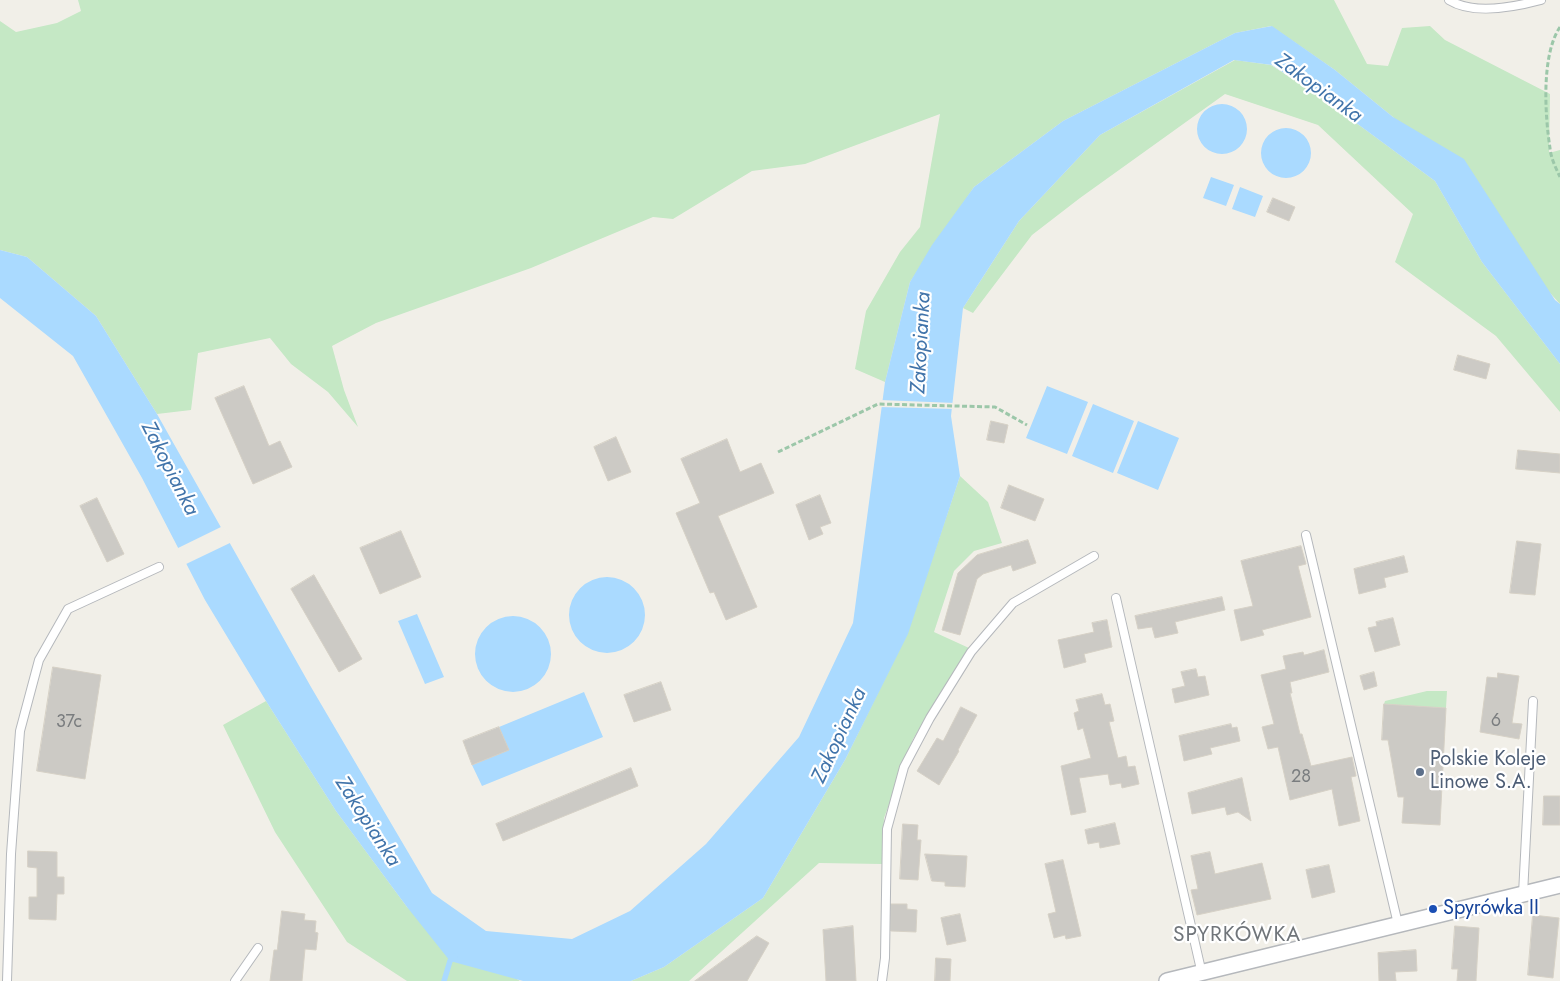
<!DOCTYPE html>
<html>
<head>
<meta charset="utf-8">
<style>
  body { margin:0 }
  canvas { display:block; background:#f1efe8 }
</style>
</head>
<body>
<canvas width="1560" height="981"></canvas>
<script>
const ctx = document.querySelector('canvas').getContext('2d');
ctx.lineJoin = 'round';
function paint(path, color) {
  ctx.fillStyle = color;
  ctx.fill(path, 'evenodd');
}
function strokePath(path, color, width, dash) {
  ctx.strokeStyle = color;
  ctx.lineWidth = width;
  ctx.lineCap = dash ? 'butt' : 'round';
  ctx.setLineDash(dash || []);
  ctx.stroke(path);
}
function write(font, color, halo, rows, align = 'center') {
  ctx.font = font + ' Jost,sans-serif';
  ctx.lineWidth = 4.5;
  ctx.setLineDash([]);
  ctx.textBaseline = 'middle';
  ctx.strokeStyle = halo;
  ctx.fillStyle = color;
  for (const [text, x, y, turn = 0] of rows) {
    ctx.save();
    ctx.translate(x, y);
    ctx.rotate((+turn || 0) * Math.PI / 180);
    ctx.textAlign = isNaN(turn) ? turn : align;
    if (halo) ctx.strokeText(text, 0, 0);
    ctx.fillText(text, 0, 0);
    ctx.restore();
  }
}
paint(new Path2D(`
  M 78,0 L 1334,0 L 1367,64 L 1388,66 L 1402,28 L 1430,26 L 1445,40 L 1550,94 L 1549,153 L 1560,150 L 1560,304 L 1393,117 L 1335,70 L 1271,26 L 1235,33 L 1063,121 L 974,187 L 910,282 L 885,382 L 855,369 L 866,311 L 900,252 L 920,227 L 940,114 L 805,164 L 752,171 L 673,219 L 653,217 L 531,268 L 376,323 L 332,346 L 344,390 L 358,427 L 328,392 L 291,364 L 270,338 L 198,353 L 191,410 L 157,414 L 96,316 L 27,257 L 0,250 L 0,21 L 16,32 L 57,23 L 81,11 Z
  M 1235,60 L 1271,65 L 1325,100 L 1435,181 L 1482,262 L 1560,364 L 1560,412 L 1496,336 L 1395,262 L 1413,214 L 1318,125 L 1225,94 L 1080,198 L 1032,235 L 973,313 L 963,308 L 1019,221 L 1100,135 Z
  M 960,476 L 988,502 L 1002,543 L 974,551 L 954,571 L 934,632 L 969,648 L 913,739 L 884,818 L 882,864 L 819,863 L 689,981 L 631,981 L 664,967 L 763,898 L 845,760 L 907,634 Z
  M 1427,691 L 1447,691 L 1446,708 L 1384,704 L 1385,701 Z
  M 266,701 L 336,811 L 407,907 L 520,981 L 523,981 L 407,981 L 347,942 L 275,832 L 223,725 Z`), '#c5e8c5');
paint(new Path2D(`
  M 1272,26 L 1335,70 L 1393,117 L 1464,159 L 1555,300 L 1560,304 L 1560,364 L 1482,262 L 1435,181 L 1325,100 L 1272,65 L 1234,60 L 1100,135 L 1019,221 L 963,308 L 951,416 L 960,476 L 908,634 L 845,760 L 763,898 L 664,967 L 631,981 L 523,981 L 450,961 L 407,907 L 336,811 L 266,701 L 205,600 L 142,478 L 73,356 L 0,298 L 0,250 L 27,257 L 96,316 L 157,414 L 311,687 L 432,893 L 486,931 L 572,939 L 630,911 L 706,844 L 799,737 L 853,623 L 885,382 L 910,282 L 932,245 L 974,187 L 1063,121 L 1235,33 Z
  M1197 129a25 25 0 1 1 50 0a25 25 0 1 1-50 0Z
  M1261 153a25 25 0 1 1 50 0a25 25 0 1 1-50 0Z
  M 1211,177 L 1234,185 L 1226,206 L 1203,198 Z
  M 1240,187 L 1263,196 L 1255,217 L 1232,209 Z
  M 1047,386 L 1088,402 L 1067,454 L 1026,438 Z
  M 1093,404 L 1134,421 L 1113,473 L 1072,456 Z
  M 1138,421 L 1179,438 L 1158,490 L 1117,473 Z
  M569 615a38 38 0 1 1 76 0a38 38 0 1 1-76 0Z
  M 417,614 L 444,677 L 425,684 L 398,621 Z
  M475 654a38 38 0 1 1 76 0a38 38 0 1 1-76 0Z
  M 584,692 L 603,737 L 482,786 L 472,765 L 508,750 L 499,727 Z`), '#aadaff');
paint(new Path2D(`
  M 880,400 L 955,403 L 955,409 L 879,407 Z
  M 223,526 L 232,542 L 184,565 L 176,549 Z`), '#f1efe8');
strokePath(new Path2D(`
  M 444,981 L 450,961 L 455,956`), '#aadaff', 5.5);
const building = new Path2D(`
  M 1273,198 L 1295,207 L 1289,221 L 1267,212 Z
  M 1458,355 L 1490,364 L 1486,379 L 1454,370 Z
  M 244,386 L 269,446 L 280,441 L 292,467 L 253,484 L 215,398 Z
  M 991,421 L 1008,425 L 1004,443 L 987,440 Z
  M 616,437 L 631,472 L 608,481 L 594,447 Z
  M 727,439 L 740,472 L 761,463 L 774,493 L 718,516 L 757,607 L 726,620 L 714,592 L 710,593 L 676,513 L 700,503 L 681,459 Z
  M 1518,450 L 1560,454 L 1560,473 L 1516,469 Z
  M 1009,485 L 1044,499 L 1035,521 L 1001,508 Z
  M 820,495 L 831,523 L 820,527 L 823,534 L 809,540 L 796,505 Z
  M 97,498 L 124,554 L 107,562 L 80,506 Z
  M 401,531 L 421,577 L 380,594 L 360,548 Z
  M 1028,540 L 1036,563 L 1013,571 L 1011,565 L 983,574 L 977,579 L 960,635 L 942,630 L 958,573 L 977,555 Z
  M 1517,541 L 1541,544 L 1535,595 L 1510,593 Z
  M 1301,546 L 1306,564 L 1298,566 L 1311,617 L 1262,630 L 1264,635 L 1241,641 L 1234,610 L 1253,606 L 1241,561 Z
  M 1404,556 L 1408,572 L 1384,578 L 1386,587 L 1359,594 L 1354,569 Z
  M 314,575 L 362,659 L 339,672 L 291,589 Z
  M 1222,597 L 1225,610 L 1175,622 L 1178,633 L 1155,638 L 1152,627 L 1138,629 L 1135,616 Z
  M 1393,618 L 1400,645 L 1375,652 L 1368,628 L 1377,626 L 1376,622 Z
  M 1107,620 L 1112,647 L 1084,654 L 1086,662 L 1064,668 L 1058,640 L 1094,632 L 1092,623 Z
  M 1324,650 L 1329,672 L 1290,682 L 1292,693 L 1290,693 L 1300,734 L 1302,734 L 1311,766 L 1352,757 L 1356,776 L 1351,777 L 1360,821 L 1339,826 L 1332,789 L 1290,800 L 1278,747 L 1268,749 L 1262,727 L 1274,724 L 1261,675 L 1286,669 L 1283,656 L 1303,652 L 1304,655 Z
  M 53,667 L 101,675 L 85,779 L 37,771 Z
  M 1196,669 L 1198,677 L 1205,676 L 1209,695 L 1175,703 L 1172,689 L 1185,686 L 1181,672 Z
  M 1374,672 L 1377,686 L 1364,690 L 1360,676 Z
  M 1498,673 L 1519,676 L 1512,723 L 1522,724 L 1519,739 L 1480,732 L 1487,677 L 1497,678 Z
  M 661,682 L 671,710 L 634,722 L 624,695 Z
  M 1102,694 L 1105,705 L 1110,704 L 1114,721 L 1109,722 L 1118,758 L 1126,756 L 1128,767 L 1135,766 L 1139,784 L 1122,788 L 1121,783 L 1110,785 L 1108,774 L 1079,778 L 1086,812 L 1071,815 L 1061,766 L 1091,758 L 1083,728 L 1078,730 L 1074,713 L 1079,711 L 1076,700 Z
  M 1384,704 L 1446,708 L 1440,825 L 1402,823 L 1404,797 L 1398,797 L 1388,740 L 1382,740 Z
  M 961,707 L 977,715 L 958,750 L 959,751 L 939,785 L 917,771 L 937,738 L 943,741 Z
  M 1231,724 L 1232,728 L 1237,727 L 1240,741 L 1210,748 L 1212,754 L 1184,761 L 1179,736 Z
  M 499,727 L 509,750 L 472,765 L 463,741 Z
  M 631,768 L 638,786 L 503,841 L 496,824 Z
  M 1242,778 L 1251,821 L 1238,812 L 1227,815 L 1225,807 L 1192,814 L 1188,793 Z
  M 1544,796 L 1560,796 L 1560,825 L 1543,825 Z
  M 1115,823 L 1120,844 L 1100,848 L 1099,842 L 1088,844 L 1085,830 Z
  M 903,824 L 918,825 L 917,840 L 921,840 L 918,880 L 900,879 Z
  M 28,851 L 57,852 L 57,877 L 64,877 L 64,894 L 57,894 L 56,920 L 29,919 L 29,897 L 37,897 L 37,868 L 28,867 Z
  M 1210,852 L 1215,874 L 1262,863 L 1271,899 L 1197,915 L 1191,890 L 1198,889 L 1191,856 Z
  M 925,854 L 967,856 L 965,887 L 945,886 L 945,882 L 932,881 Z
  M 1063,860 L 1081,936 L 1066,939 L 1065,935 L 1054,938 L 1048,914 L 1056,912 L 1045,864 Z
  M 1329,865 L 1335,892 L 1312,898 L 1306,870 Z
  M 891,904 L 907,904 L 907,909 L 917,910 L 916,932 L 891,931 Z
  M 282,911 L 305,914 L 304,920 L 316,921 L 315,932 L 318,933 L 316,950 L 305,949 L 302,981 L 270,981 L 274,950 L 277,950 Z
  M 960,914 L 966,941 L 947,945 L 941,918 Z
  M 1533,915 L 1559,918 L 1553,978 L 1528,975 Z
  M 853,926 L 856,981 L 826,981 L 823,930 Z
  M 1455,926 L 1479,928 L 1476,981 L 1457,981 L 1458,969 L 1452,969 Z
  M 757,936 L 769,943 L 747,981 L 695,981 Z
  M 1416,950 L 1417,971 L 1395,972 L 1396,981 L 1379,981 L 1378,953 Z
  M 936,958 L 951,959 L 950,981 L 935,981 Z`);
paint(building, '#cccac5');
strokePath(building, '#d6d1c6', 1);
const service = new Path2D(`
  M 1449,0 C 1473,15 1515,7 1541,0
  M 1306,535 L 1398,924
  M 1116,598 L 1202,974
  M 1523,894 L 1533,701
  M 7,981 L 11,854 L 20,731 L 39,660 L 68,609 L 159,567
  M 235,981 L 258,948
  M 882,981 L 885,958 L 887,829 L 904,767 L 930,718 L 971,652 L 1013,603 L 1094,556`);
const minor = new Path2D(`
  M 1167,981 L 1560,885`);
strokePath(service, '#b5b8bc', 10);
strokePath(minor, '#b5b8bc', 18);
strokePath(new Path2D(`
  M 1560,27 C 1541,55 1545,116 1550,148 C 1551,159 1556,168 1560,177
  M 778,452 L 878,404 L 995,407 L 1027,425`), '#9cc7a9', 3, [5, 2.5]);
strokePath(service, '#fff', 8);
strokePath(minor, '#fff', 15);
for (const [x, y, r, color] of [
  [1420,772,5,"#5c6f8a"],
  [1433,909,5,"#1a4fb4"]
]) {
  const dot = new Path2D();
  dot.arc(x, y, r, 0, 2 * Math.PI);
  ctx.fillStyle = color;
  ctx.fill(dot);
  strokePath(dot, '#fff', 2);
}
write('18px', '#7a7d7f', null, [
  ["6",1496,722],
  ["37c",69,723],
  ["28",1301,778]
]);
write('20px', '#4e5e75', '#fff', [
  ["Polskie Koleje",1430,760],
  ["Linowe S.A.",1430,783]
], 'left');
write('20px', '#164399', '#fff', [
  ["Spyrówka II",1443,909]
], 'left');
write('italic 21px', '#4174aa', '#fff', [
  ["Zakopianka",1318,89,36],
  ["Zakopianka",922,343,-87],
  ["Zakopianka",169,469,63],
  ["Zakopianka",840,736,-65],
  ["Zakopianka",367,822,57]
]);
ctx.letterSpacing = '1px';
write('21px', '#70757a', '#fff', [
  ["SPYRKÓWKA",1237,936]
]);
ctx.letterSpacing = '0px';
</script>
</body>
</html>
